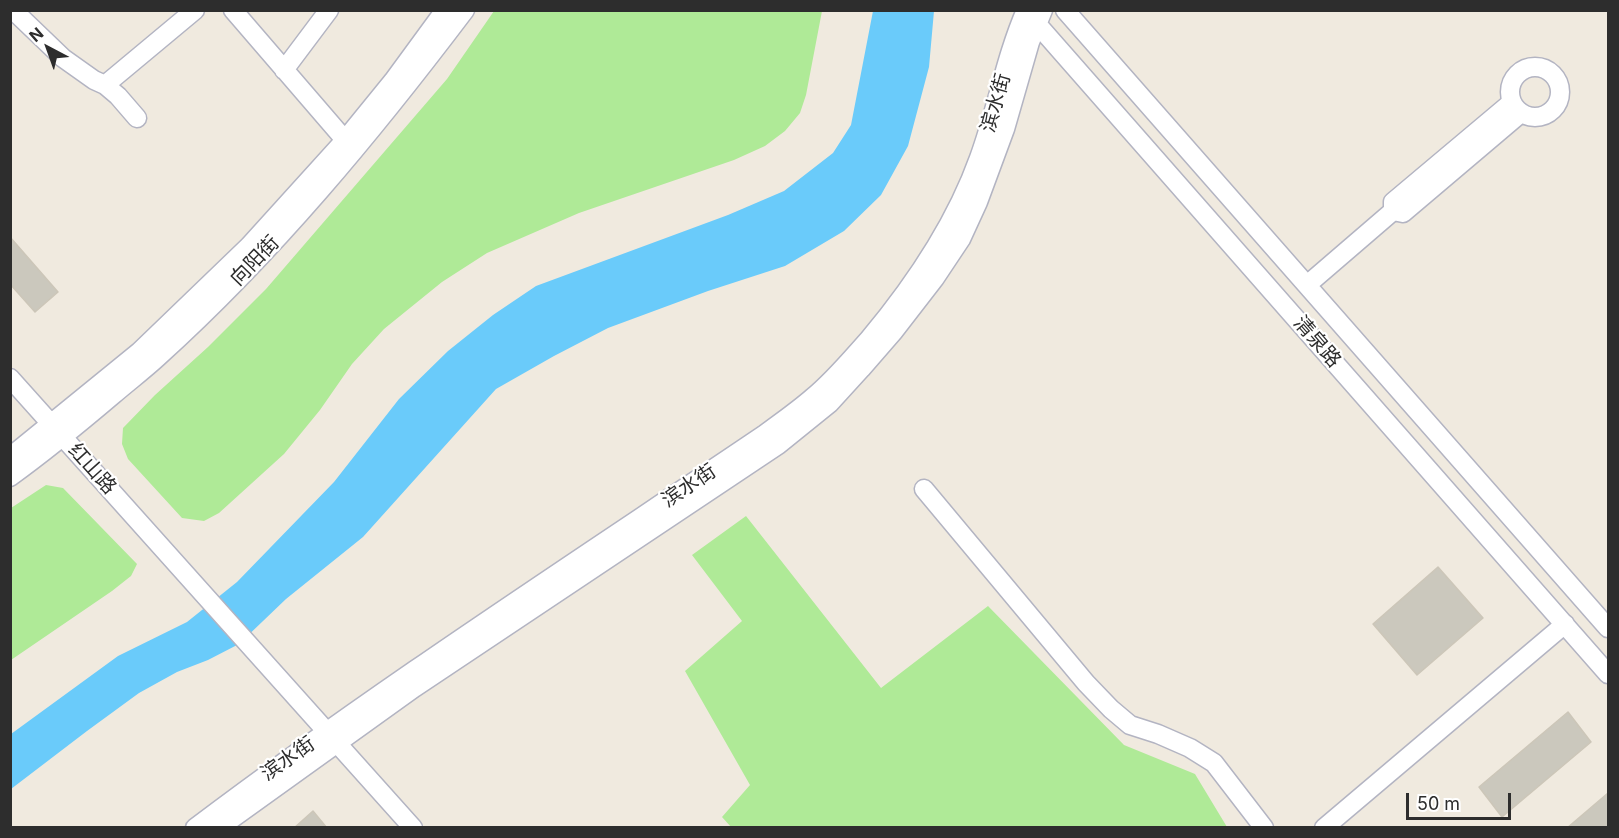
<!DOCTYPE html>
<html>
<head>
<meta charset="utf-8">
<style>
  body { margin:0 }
  #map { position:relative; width:1619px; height:838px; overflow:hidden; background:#f0eadf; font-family:Inter,sans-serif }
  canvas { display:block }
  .frame { position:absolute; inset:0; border:12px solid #2d2d2d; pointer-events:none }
  .north { position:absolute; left:18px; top:18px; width:60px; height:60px; -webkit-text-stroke:4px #fff; paint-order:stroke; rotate:319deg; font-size:16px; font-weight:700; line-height:24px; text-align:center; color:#2d2d2d }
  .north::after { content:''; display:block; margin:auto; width:21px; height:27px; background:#2d2d2d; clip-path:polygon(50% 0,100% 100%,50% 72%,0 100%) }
  .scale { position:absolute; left:1406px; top:793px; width:105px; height:27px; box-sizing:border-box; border:3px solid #2d2d2d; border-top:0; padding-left:8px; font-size:18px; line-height:21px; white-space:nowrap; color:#2d2d2d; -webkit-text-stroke:4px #fff; paint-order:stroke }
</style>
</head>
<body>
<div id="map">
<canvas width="1619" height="838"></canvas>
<div class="frame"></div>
<div class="north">N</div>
<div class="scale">50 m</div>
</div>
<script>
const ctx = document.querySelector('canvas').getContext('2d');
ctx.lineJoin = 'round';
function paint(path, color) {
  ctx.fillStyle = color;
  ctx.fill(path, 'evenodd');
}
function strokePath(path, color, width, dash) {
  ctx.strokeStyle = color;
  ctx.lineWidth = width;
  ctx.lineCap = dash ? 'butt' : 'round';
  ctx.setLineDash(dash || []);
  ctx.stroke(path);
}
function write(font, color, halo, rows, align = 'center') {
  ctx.font = font + ' Inter,"Noto Sans SC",sans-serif';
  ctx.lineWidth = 4.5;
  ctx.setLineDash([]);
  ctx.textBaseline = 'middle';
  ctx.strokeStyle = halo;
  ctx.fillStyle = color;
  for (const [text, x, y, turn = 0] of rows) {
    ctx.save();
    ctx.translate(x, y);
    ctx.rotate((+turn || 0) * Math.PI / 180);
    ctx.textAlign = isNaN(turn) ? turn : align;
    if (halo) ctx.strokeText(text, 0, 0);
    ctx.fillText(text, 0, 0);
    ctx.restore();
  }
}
paint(new Path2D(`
  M 494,11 L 822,11 L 806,95 L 800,113 L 785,131 L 765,146 L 734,160 L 579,213 L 487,253 L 442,282 L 384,329 L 352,364 L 320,410 L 284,454 L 219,513 L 204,521 L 182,518 L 128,459 L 122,444 L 123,428 L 155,395 L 208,347 L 266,289 L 447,79 Z
  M 46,485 L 63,488 L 137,564 L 131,576 L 112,591 L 11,660 L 11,508 Z
  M 746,516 L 881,688 L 988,606 L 1124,745 L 1195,774 L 1227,827 L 731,827 L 722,817 L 750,785 L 685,671 L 742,621 L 692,555 Z`), '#afea97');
paint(new Path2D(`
  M 873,11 L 934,11 L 929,67 L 908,146 L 881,195 L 844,231 L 785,266 L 708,291 L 608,328 L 554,356 L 496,389 L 363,537 L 286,599 L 239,644 L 208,660 L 177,672 L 139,693 L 87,731 L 11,789 L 11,734 L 118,656 L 187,622 L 237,582 L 334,482 L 399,399 L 448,351 L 493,315 L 536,286 L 728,215 L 784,191 L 833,153 L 851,125 Z`), '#6acbfa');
const building = new Path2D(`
  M 10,237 L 58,292 L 35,312 L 10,284 Z
  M 1438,567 L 1483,618 L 1417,675 L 1373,624 Z
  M 1568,712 L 1591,742 L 1502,817 L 1479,787 Z
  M 1608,793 L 1608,828 L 1567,828 Z
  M 313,811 L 327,828 L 294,828 Z`);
paint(building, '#cbc8bd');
strokePath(building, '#ccc6b8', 1.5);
const minor = new Path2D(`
  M 13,10 L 63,58 L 94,80 L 105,85 L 118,96 L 137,118
  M 233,10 L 345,140
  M 1065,10 L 1608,628
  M 1030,16 L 1608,674
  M1510 92a25 25 0 1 1 50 0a25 25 0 1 1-50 0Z
  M 284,70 L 329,10
  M 105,85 L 195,10
  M 1393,211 L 1403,213 L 1521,113
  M 1307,285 L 1393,211 L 1393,202 L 1512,102
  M 10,378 L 413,828
  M 10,457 L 139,352 L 249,246 L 345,140 L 393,81 L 445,10
  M 10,477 C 46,451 80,423 113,395 C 128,382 144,370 158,357 C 273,253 372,133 465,10
  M 924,489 L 1086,683 L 1111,709 L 1130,725 L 1158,734 L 1190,748 L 1214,763 L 1264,828
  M 195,828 C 379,689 574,563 765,434 C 781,422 797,411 812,398 C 833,381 851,359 869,339 C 915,284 955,225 979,158 C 997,109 1005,58 1026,10
  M 219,828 L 414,688 L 778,445 L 830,403 L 861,369 L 894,331 L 935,278 L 961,239 L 978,202 L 1005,129 L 1030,42 L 1043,10
  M 1324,828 L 1565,624`);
strokePath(minor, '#b3b4c2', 21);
strokePath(minor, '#fff', 18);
write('20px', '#2d2d2d', '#fff', [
  ["滨水街",996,103,-74],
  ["向阳街",255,261,-46],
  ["清泉路",1317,342,49],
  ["红山路",92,469,48],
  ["滨水街",689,486,-34],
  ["滨水街",288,759,-35]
]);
</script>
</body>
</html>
